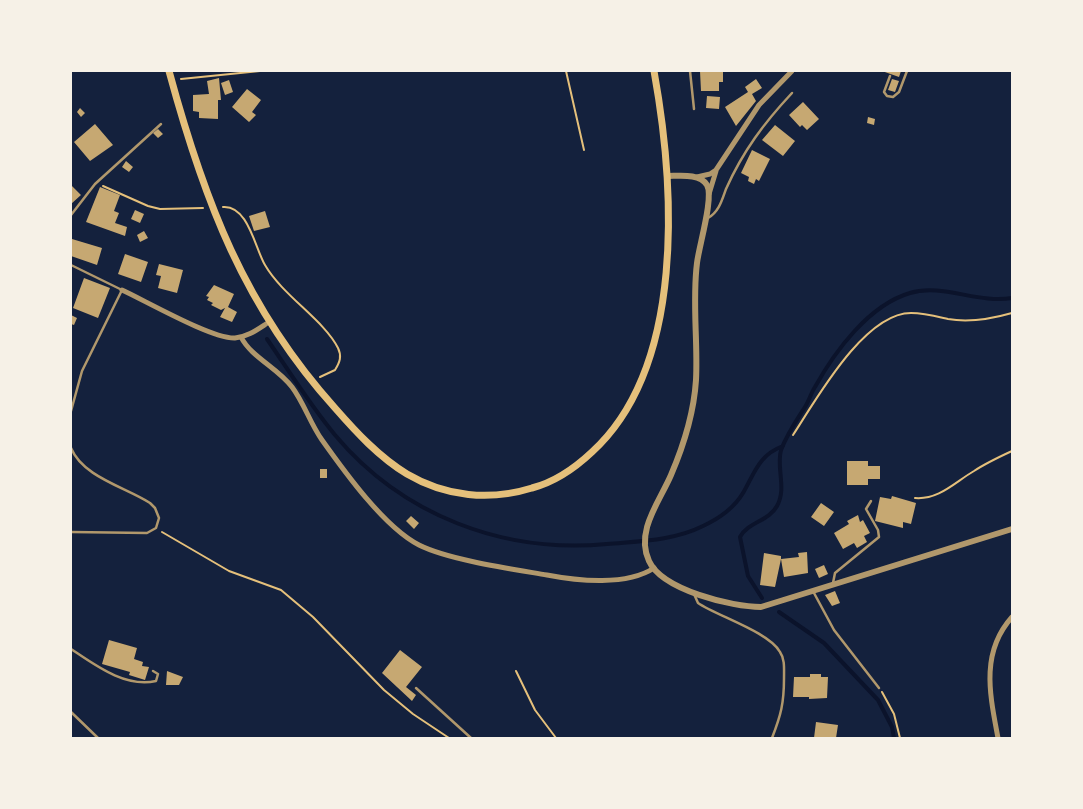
<!DOCTYPE html>
<html>
<head>
<meta charset="utf-8">
<style>
  body { margin:0 }
  #map { position:relative; width:1083px; height:809px; overflow:hidden; background:#14213d; font-family:"Sofia Sans Condensed",sans-serif }
  canvas { display:block }
  .frame { position:absolute; inset:0; border:72px solid #f6f1e7; pointer-events:none }
</style>
</head>
<body>
<div id="map">
<canvas width="1083" height="809"></canvas>
<div class="frame"></div>
</div>
<script>
const ctx = document.querySelector('canvas').getContext('2d');
ctx.lineJoin = 'round';
function strokePath(path, color, width, dash) {
  ctx.strokeStyle = color;
  ctx.lineWidth = width;
  ctx.lineCap = dash ? 'butt' : 'round';
  ctx.setLineDash(dash || []);
  ctx.stroke(path);
}
function paint(path, color) {
  ctx.fillStyle = color;
  ctx.fill(path, 'evenodd');
}
strokePath(new Path2D(`
  M 267,339 C 289,371 310,405 335,435 C 402,515 503,554 607,544 C 639,541 673,541 703,526 C 718,519 734,508 743,493 C 755,472 759,455 783,446
  M 762,598 L 748,576 L 740,537 C 748,522 769,521 777,506 C 787,488 776,468 781,450 C 787,434 796,421 805,407 C 809,401 811,393 815,387 C 835,351 869,305 910,293 C 942,283 978,304 1012,298
  M 779,612 L 824,643 L 878,700 L 892,727 L 894,738`), '#0b132b', 4);
paint(new Path2D(`
  M 700,71 L 723,71 L 723,82 L 719,82 L 719,91 L 701,91 Z
  M 882,71 L 901,71 L 899,77 Z
  M 219,78 L 221,100 L 218,100 L 218,119 L 199,118 L 199,112 L 193,111 L 193,95 L 209,94 L 207,81 Z
  M 756,79 L 762,88 L 752,94 L 756,101 L 736,126 L 725,107 L 748,92 L 745,87 Z
  M 892,79 L 899,81 L 895,92 L 888,90 Z
  M 229,80 L 233,92 L 225,95 L 221,83 Z
  M 247,89 L 261,100 L 252,112 L 256,115 L 249,122 L 232,107 Z
  M 707,96 L 720,97 L 719,109 L 706,108 Z
  M 803,102 L 819,119 L 807,130 L 802,125 L 800,127 L 789,115 Z
  M 80,108 L 85,113 L 81,117 L 77,112 Z
  M 868,117 L 875,119 L 874,125 L 867,123 Z
  M 95,124 L 113,145 L 90,161 L 74,142 Z
  M 775,125 L 795,141 L 783,156 L 762,140 Z
  M 158,129 L 163,134 L 158,138 L 153,133 Z
  M 752,150 L 770,159 L 759,181 L 756,179 L 754,184 L 748,181 L 749,177 L 741,173 Z
  M 126,161 L 133,167 L 129,172 L 122,167 Z
  M 71,185 L 81,195 L 71,204 Z
  M 100,187 L 120,195 L 114,211 L 119,213 L 115,223 L 127,227 L 125,236 L 86,222 Z
  M 135,210 L 144,214 L 140,223 L 131,219 Z
  M 265,211 L 270,227 L 254,231 L 249,216 Z
  M 144,231 L 148,238 L 140,242 L 137,235 Z
  M 72,239 L 102,248 L 97,265 L 71,256 Z
  M 125,254 L 148,262 L 141,282 L 118,274 Z
  M 159,264 L 183,270 L 177,293 L 158,288 L 161,276 L 156,275 Z
  M 84,278 L 110,288 L 98,318 L 73,308 Z
  M 214,285 L 234,294 L 228,307 L 237,312 L 232,322 L 220,317 L 225,308 L 221,310 L 211,305 L 213,303 L 207,300 L 209,297 L 206,296 Z
  M 71,315 L 77,318 L 74,325 L 71,324 Z
  M 847,461 L 868,461 L 868,466 L 880,466 L 880,479 L 868,479 L 868,485 L 847,485 Z
  M 320,469 L 327,469 L 327,478 L 320,478 Z
  M 892,496 L 916,503 L 911,524 L 903,522 L 903,528 L 875,521 L 880,497 L 891,499 Z
  M 821,503 L 834,512 L 824,526 L 811,517 Z
  M 858,515 L 860,522 L 863,520 L 870,533 L 864,536 L 867,542 L 857,548 L 854,543 L 843,549 L 834,533 L 849,524 L 847,521 Z
  M 411,516 L 419,523 L 414,529 L 406,521 Z
  M 807,552 L 808,573 L 784,577 L 781,559 L 775,587 L 760,585 L 764,553 L 781,556 L 781,559 L 799,557 L 798,553 Z
  M 824,565 L 828,574 L 819,578 L 815,569 Z
  M 835,591 L 840,603 L 832,606 L 825,595 Z
  M 109,640 L 137,648 L 134,659 L 143,662 L 142,666 L 149,667 L 145,680 L 129,675 L 130,672 L 102,664 Z
  M 400,650 L 422,667 L 406,687 L 416,695 L 412,701 L 382,673 Z
  M 167,671 L 183,677 L 179,685 L 166,685 Z
  M 810,674 L 821,674 L 821,677 L 828,677 L 827,698 L 809,699 L 809,697 L 793,697 L 794,677 L 810,677 Z
  M 816,722 L 838,725 L 836,738 L 814,738 Z`), '#c6a872');
strokePath(new Path2D(`
  M 566,71 L 584,150
  M 181,79 L 260,71
  M 103,186 L 148,206 L 160,209 L 203,208
  M 223,207 C 248,205 255,248 265,265 C 283,296 324,320 338,348 C 342,356 340,362 335,370 L 320,377
  M 793,435 C 816,400 864,313 911,313 C 924,313 935,316 948,319 C 970,323 991,319 1012,313
  M 915,498 C 939,500 955,482 974,471 C 986,463 999,457 1012,451
  M 162,532 L 229,571 L 281,590 L 313,617 L 384,690 L 413,714 L 449,738
  M 516,671 L 535,710 L 556,738
  M 882,692 L 894,714 L 900,738`), '#e5c07b', 2);
strokePath(new Path2D(`
  M 690,71 L 694,109
  M 890,76 L 884,92 L 887,96 L 893,97 L 899,92 L 907,71
  M 71,215 L 95,184 L 161,124
  M 708,218 C 719,212 722,200 726,189 C 743,151 764,123 792,93
  M 71,265 L 122,290 L 82,371 L 71,411
  M 71,448 C 83,477 125,487 150,503 L 155,508 L 159,518 L 156,528 L 147,533 L 71,532
  M 833,583 L 835,573 L 879,537 L 878,530 L 866,509 L 871,501
  M 814,593 L 834,630 L 879,688
  M 694,594 L 698,603 C 717,616 769,632 780,652 C 785,659 784,669 784,678 C 784,703 781,715 772,738
  M 71,649 C 95,665 125,688 156,681 L 158,674 L 153,671
  M 416,688 L 471,738
  M 71,712 L 98,738`), '#b1986c', 2.5);
strokePath(new Path2D(`
  M 697,177 L 710,174 L 716,170 L 759,105 L 792,71
  M 709,194 L 716,171
  M 122,290 C 146,301 212,339 235,338 C 248,337 258,329 269,322
  M 241,337 C 251,357 278,368 292,387 C 304,403 310,423 322,440 C 344,471 384,527 419,545 C 449,560 512,569 547,575 C 578,581 627,586 654,568
  M 998,738 C 990,695 980,653 1012,617`), '#b1986c', 5);
strokePath(new Path2D(`
  M 668,176 C 679,176 700,173 707,185 C 714,197 699,246 697,263 C 692,302 698,341 696,380 C 694,411 683,447 671,475 C 660,501 635,531 649,561 C 662,590 732,607 761,607 L 1012,529`), '#b1986c', 6);
strokePath(new Path2D(`
  M 169,71 C 204,200 244,307 335,408 C 356,432 379,457 407,474 C 446,497 490,501 532,488 C 555,482 575,468 592,452 C 686,366 675,187 654,71`), '#e5c07b', 7);
</script>
</body>
</html>
